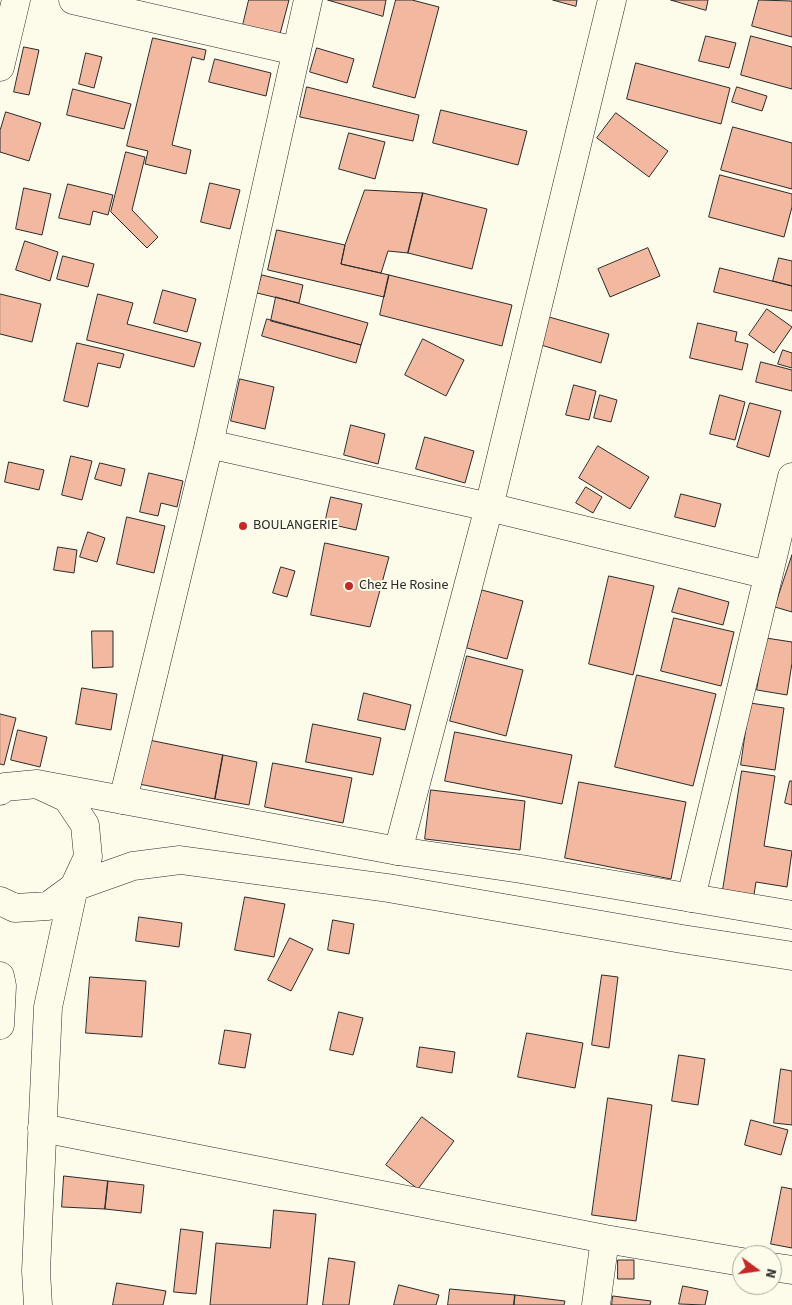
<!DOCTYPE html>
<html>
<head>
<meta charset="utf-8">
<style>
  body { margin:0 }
  #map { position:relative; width:792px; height:1305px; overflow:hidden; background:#fdfbea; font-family:"Source Sans 3",sans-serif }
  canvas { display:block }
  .north { position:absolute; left:732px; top:1245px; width:50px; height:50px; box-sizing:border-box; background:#fdfbea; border:1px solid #a9a89e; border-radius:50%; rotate:104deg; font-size:14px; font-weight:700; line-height:20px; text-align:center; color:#2b2b2b }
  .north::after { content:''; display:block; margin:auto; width:18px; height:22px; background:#c62828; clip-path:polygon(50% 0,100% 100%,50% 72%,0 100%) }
</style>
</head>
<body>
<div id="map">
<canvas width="792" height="1305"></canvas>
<div class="north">N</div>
</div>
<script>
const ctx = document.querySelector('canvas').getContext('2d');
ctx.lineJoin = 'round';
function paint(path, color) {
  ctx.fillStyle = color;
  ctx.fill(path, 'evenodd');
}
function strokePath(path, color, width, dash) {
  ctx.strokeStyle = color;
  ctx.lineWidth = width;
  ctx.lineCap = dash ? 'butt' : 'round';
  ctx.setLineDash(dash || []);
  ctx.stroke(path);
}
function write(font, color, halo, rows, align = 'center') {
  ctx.font = font + ' "Source Sans 3",sans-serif';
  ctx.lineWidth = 4;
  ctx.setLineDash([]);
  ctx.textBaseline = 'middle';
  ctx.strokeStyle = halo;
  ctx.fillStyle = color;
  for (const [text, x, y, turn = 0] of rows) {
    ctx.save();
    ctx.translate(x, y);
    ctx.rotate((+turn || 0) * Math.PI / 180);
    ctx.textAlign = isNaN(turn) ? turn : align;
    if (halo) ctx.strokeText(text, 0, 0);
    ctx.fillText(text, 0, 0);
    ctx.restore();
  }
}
const building = new Path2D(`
  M 249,0 L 289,0 L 280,34 L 243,25 Z
  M 328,0 L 386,0 L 383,16 Z
  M 396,0 L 412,0 L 439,7 L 415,98 L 373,87 Z
  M 553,0 L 577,0 L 576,6 Z
  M 671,0 L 708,0 L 706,10 Z
  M 759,0 L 792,1 L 792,37 L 752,26 Z
  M 706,36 L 736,43 L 729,68 L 699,61 Z
  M 751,36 L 792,47 L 792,89 L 741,75 Z
  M 153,38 L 206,50 L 204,60 L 192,57 L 172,145 L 191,150 L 186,174 L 145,164 L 148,151 L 127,146 Z
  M 24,47 L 39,50 L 29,95 L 14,92 Z
  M 317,48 L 354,59 L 347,83 L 310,72 Z
  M 86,53 L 102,57 L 94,88 L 79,84 Z
  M 215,59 L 271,73 L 266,96 L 209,82 Z
  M 636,63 L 730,88 L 721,124 L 627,99 Z
  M 307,87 L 419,115 L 413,141 L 300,117 Z
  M 737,87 L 767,96 L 762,111 L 732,102 Z
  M 73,89 L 131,104 L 124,129 L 67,115 Z
  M 441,110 L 527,131 L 518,165 L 433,143 Z
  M 6,112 L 41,123 L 29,161 L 0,152 L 0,131 Z
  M 616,113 L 668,151 L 649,177 L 597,138 Z
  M 733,127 L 792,143 L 792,189 L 721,170 Z
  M 349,133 L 385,142 L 375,179 L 339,169 Z
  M 126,152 L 145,157 L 132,210 L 158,237 L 147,248 L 111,212 Z
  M 720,175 L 792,194 L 792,207 L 784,237 L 709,217 Z
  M 210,183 L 240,190 L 230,229 L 201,222 Z
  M 68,184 L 113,195 L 108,215 L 93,211 L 90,225 L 59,218 Z
  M 24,188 L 51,194 L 42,235 L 16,229 Z
  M 365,190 L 423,193 L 408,253 L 388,251 L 381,273 L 341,264 L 345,245 Z
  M 423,193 L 487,209 L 472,269 L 408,253 Z
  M 277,230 L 345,245 L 341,264 L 389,275 L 384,297 L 268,270 Z
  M 25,241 L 58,252 L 50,281 L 16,270 Z
  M 648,248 L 660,276 L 610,297 L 598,269 Z
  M 63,256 L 94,264 L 88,287 L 57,279 Z
  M 779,258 L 792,261 L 792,286 L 773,281 Z
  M 720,268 L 792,286 L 792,311 L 714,292 Z
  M 262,275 L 303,285 L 299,303 L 257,293 Z
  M 389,275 L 512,305 L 502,346 L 380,315 Z
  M 163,290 L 196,299 L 187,332 L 154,323 Z
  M 0,294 L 41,304 L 32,342 L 0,334 Z
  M 98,294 L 133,303 L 127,324 L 201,343 L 194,367 L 87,340 Z
  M 276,297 L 368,323 L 361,345 L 271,321 Z
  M 767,309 L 792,327 L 774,353 L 749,335 Z
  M 549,317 L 609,334 L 601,363 L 541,345 Z
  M 267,319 L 361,345 L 356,363 L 262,336 Z
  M 698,323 L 737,332 L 735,341 L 748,344 L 742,370 L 690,358 Z
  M 423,339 L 464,360 L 446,396 L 405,375 Z
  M 77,343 L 124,354 L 120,368 L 98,363 L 88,407 L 64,401 Z
  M 783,350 L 792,353 L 792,368 L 778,364 Z
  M 761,362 L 792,370 L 792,391 L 756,382 Z
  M 240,379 L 274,387 L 265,429 L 231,421 Z
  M 574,385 L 596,391 L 589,420 L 566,415 Z
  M 600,395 L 617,400 L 611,422 L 594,418 Z
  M 720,395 L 745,402 L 735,440 L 710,434 Z
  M 750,403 L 781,411 L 769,457 L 737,447 Z
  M 351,425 L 385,434 L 378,464 L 344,455 Z
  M 425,437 L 474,451 L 465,483 L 416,469 Z
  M 598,446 L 649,477 L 630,509 L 579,478 Z
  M 71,456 L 92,461 L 82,500 L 62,495 Z
  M 9,462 L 44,470 L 39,490 L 5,482 Z
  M 100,463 L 125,469 L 121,486 L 95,479 Z
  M 149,473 L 183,481 L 177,507 L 161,503 L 158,516 L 140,512 Z
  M 586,487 L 602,497 L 593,513 L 576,503 Z
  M 681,494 L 721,504 L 715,527 L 675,517 Z
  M 331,497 L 362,504 L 356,530 L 325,523 Z
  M 127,517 L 165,526 L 154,573 L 117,564 Z
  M 88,532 L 105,538 L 97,562 L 80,557 Z
  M 325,543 L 389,557 L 370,627 L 311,615 Z
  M 58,547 L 77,550 L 74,573 L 54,570 Z
  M 792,555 L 792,612 L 775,607 Z
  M 281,567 L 295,571 L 287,597 L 273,593 Z
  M 609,576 L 654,586 L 633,675 L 589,664 Z
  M 679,588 L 729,602 L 723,625 L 672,612 Z
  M 482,590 L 523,601 L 507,659 L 467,648 Z
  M 674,618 L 734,632 L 721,686 L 661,671 Z
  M 92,631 L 113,631 L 113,667 L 93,668 Z
  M 766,638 L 792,642 L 792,663 L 787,695 L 757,690 Z
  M 467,656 L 523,670 L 506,736 L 450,721 Z
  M 637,675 L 716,694 L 693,786 L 615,767 Z
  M 82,688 L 117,694 L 111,730 L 76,724 Z
  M 364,693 L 411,705 L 405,730 L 358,720 Z
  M 750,703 L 784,708 L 775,770 L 741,765 Z
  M 0,714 L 16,718 L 4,765 L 0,764 Z
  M 313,724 L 381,738 L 373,775 L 306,762 Z
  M 18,730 L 47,737 L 40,767 L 11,760 Z
  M 455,732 L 572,755 L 562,804 L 445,781 Z
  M 149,740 L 223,755 L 215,799 L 139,784 Z
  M 223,755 L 257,762 L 249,805 L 215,799 Z
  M 273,763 L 352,778 L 343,823 L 265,807 Z
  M 742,771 L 775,776 L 764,846 L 792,851 L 787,887 L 756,882 L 753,901 L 722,896 Z
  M 790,781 L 792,781 L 792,805 L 785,803 Z
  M 579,782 L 686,802 L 671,879 L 565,858 Z
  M 431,790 L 525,801 L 520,850 L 425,839 Z
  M 245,897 L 285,904 L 274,957 L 235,950 Z
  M 139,917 L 182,923 L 179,947 L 136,941 Z
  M 333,920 L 354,924 L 349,954 L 328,950 Z
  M 290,938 L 313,949 L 291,991 L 268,980 Z
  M 602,975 L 618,977 L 609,1048 L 592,1045 Z
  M 90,977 L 146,981 L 142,1037 L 86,1033 Z
  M 339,1012 L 363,1018 L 353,1055 L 330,1050 Z
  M 225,1030 L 251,1034 L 245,1068 L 219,1064 Z
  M 527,1033 L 583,1043 L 575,1088 L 518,1077 Z
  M 420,1047 L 455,1052 L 452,1073 L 417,1067 Z
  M 679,1055 L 705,1059 L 698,1105 L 672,1101 Z
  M 781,1069 L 792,1071 L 792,1125 L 774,1123 Z
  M 608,1098 L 652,1105 L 636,1221 L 592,1215 Z
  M 422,1117 L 454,1141 L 418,1189 L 386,1165 Z
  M 751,1120 L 788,1130 L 781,1155 L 745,1145 Z
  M 64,1176 L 108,1181 L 105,1209 L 62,1207 Z
  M 108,1181 L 144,1185 L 141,1213 L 105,1209 Z
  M 782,1187 L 792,1189 L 792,1248 L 771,1244 Z
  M 274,1210 L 316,1214 L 307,1305 L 210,1305 L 216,1243 L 270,1248 Z
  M 181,1229 L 203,1232 L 196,1294 L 174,1292 Z
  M 329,1258 L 355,1262 L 349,1305 L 323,1305 Z
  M 618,1260 L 634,1260 L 634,1279 L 618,1279 Z
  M 117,1283 L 166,1291 L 163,1305 L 113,1305 Z
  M 399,1285 L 439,1295 L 436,1305 L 394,1305 Z
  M 683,1286 L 708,1291 L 705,1305 L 679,1304 Z
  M 450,1289 L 515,1295 L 514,1305 L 448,1305 Z
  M 515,1295 L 565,1301 L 564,1305 L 514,1305 Z
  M 613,1296 L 651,1301 L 650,1305 L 612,1305 Z`);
paint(building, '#f2b8a0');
strokePath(building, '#2b2b2b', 1);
const street = new Path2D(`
  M 73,0 L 296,51
  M 0,67 L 16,0
  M 209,444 L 489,507 L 768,575
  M 398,851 L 489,507 L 612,0
  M 691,898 L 792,477
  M 42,1128 L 605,1239 L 742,1262
  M 772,1267 L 792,1270
  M 596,1305 L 605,1239`);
const secondary = new Path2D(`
  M 123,800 L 209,444 L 308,0`);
const primary = new Path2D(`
  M 37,784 L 398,851 L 521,869 L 792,915
  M 0,791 L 5,787 L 37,784 L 67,798 L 85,825 L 88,857 L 74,887 L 48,1007 L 36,1271 L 38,1305
  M 0,901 L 15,908 L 48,906 L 74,887 L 133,866 L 180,860 L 388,888 L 682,939 L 792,956
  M 0,976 L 2,986 L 0,1025`);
strokePath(street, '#2b2b2b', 29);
strokePath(secondary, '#2b2b2b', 29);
strokePath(primary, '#2b2b2b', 29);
strokePath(street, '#fdfbea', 28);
strokePath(secondary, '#fdfbea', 28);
strokePath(primary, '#fdfbea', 28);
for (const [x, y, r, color] of [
  [243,526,5,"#c62828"],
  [349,586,5,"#c62828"]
]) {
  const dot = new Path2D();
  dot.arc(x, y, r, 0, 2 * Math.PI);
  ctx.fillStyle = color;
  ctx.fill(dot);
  strokePath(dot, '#fdfbea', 2);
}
write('14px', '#2b2b2b', '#fdfbea', [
  ["BOULANGERIE",253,526],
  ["Chez He Rosine",359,586]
], 'left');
</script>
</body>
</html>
